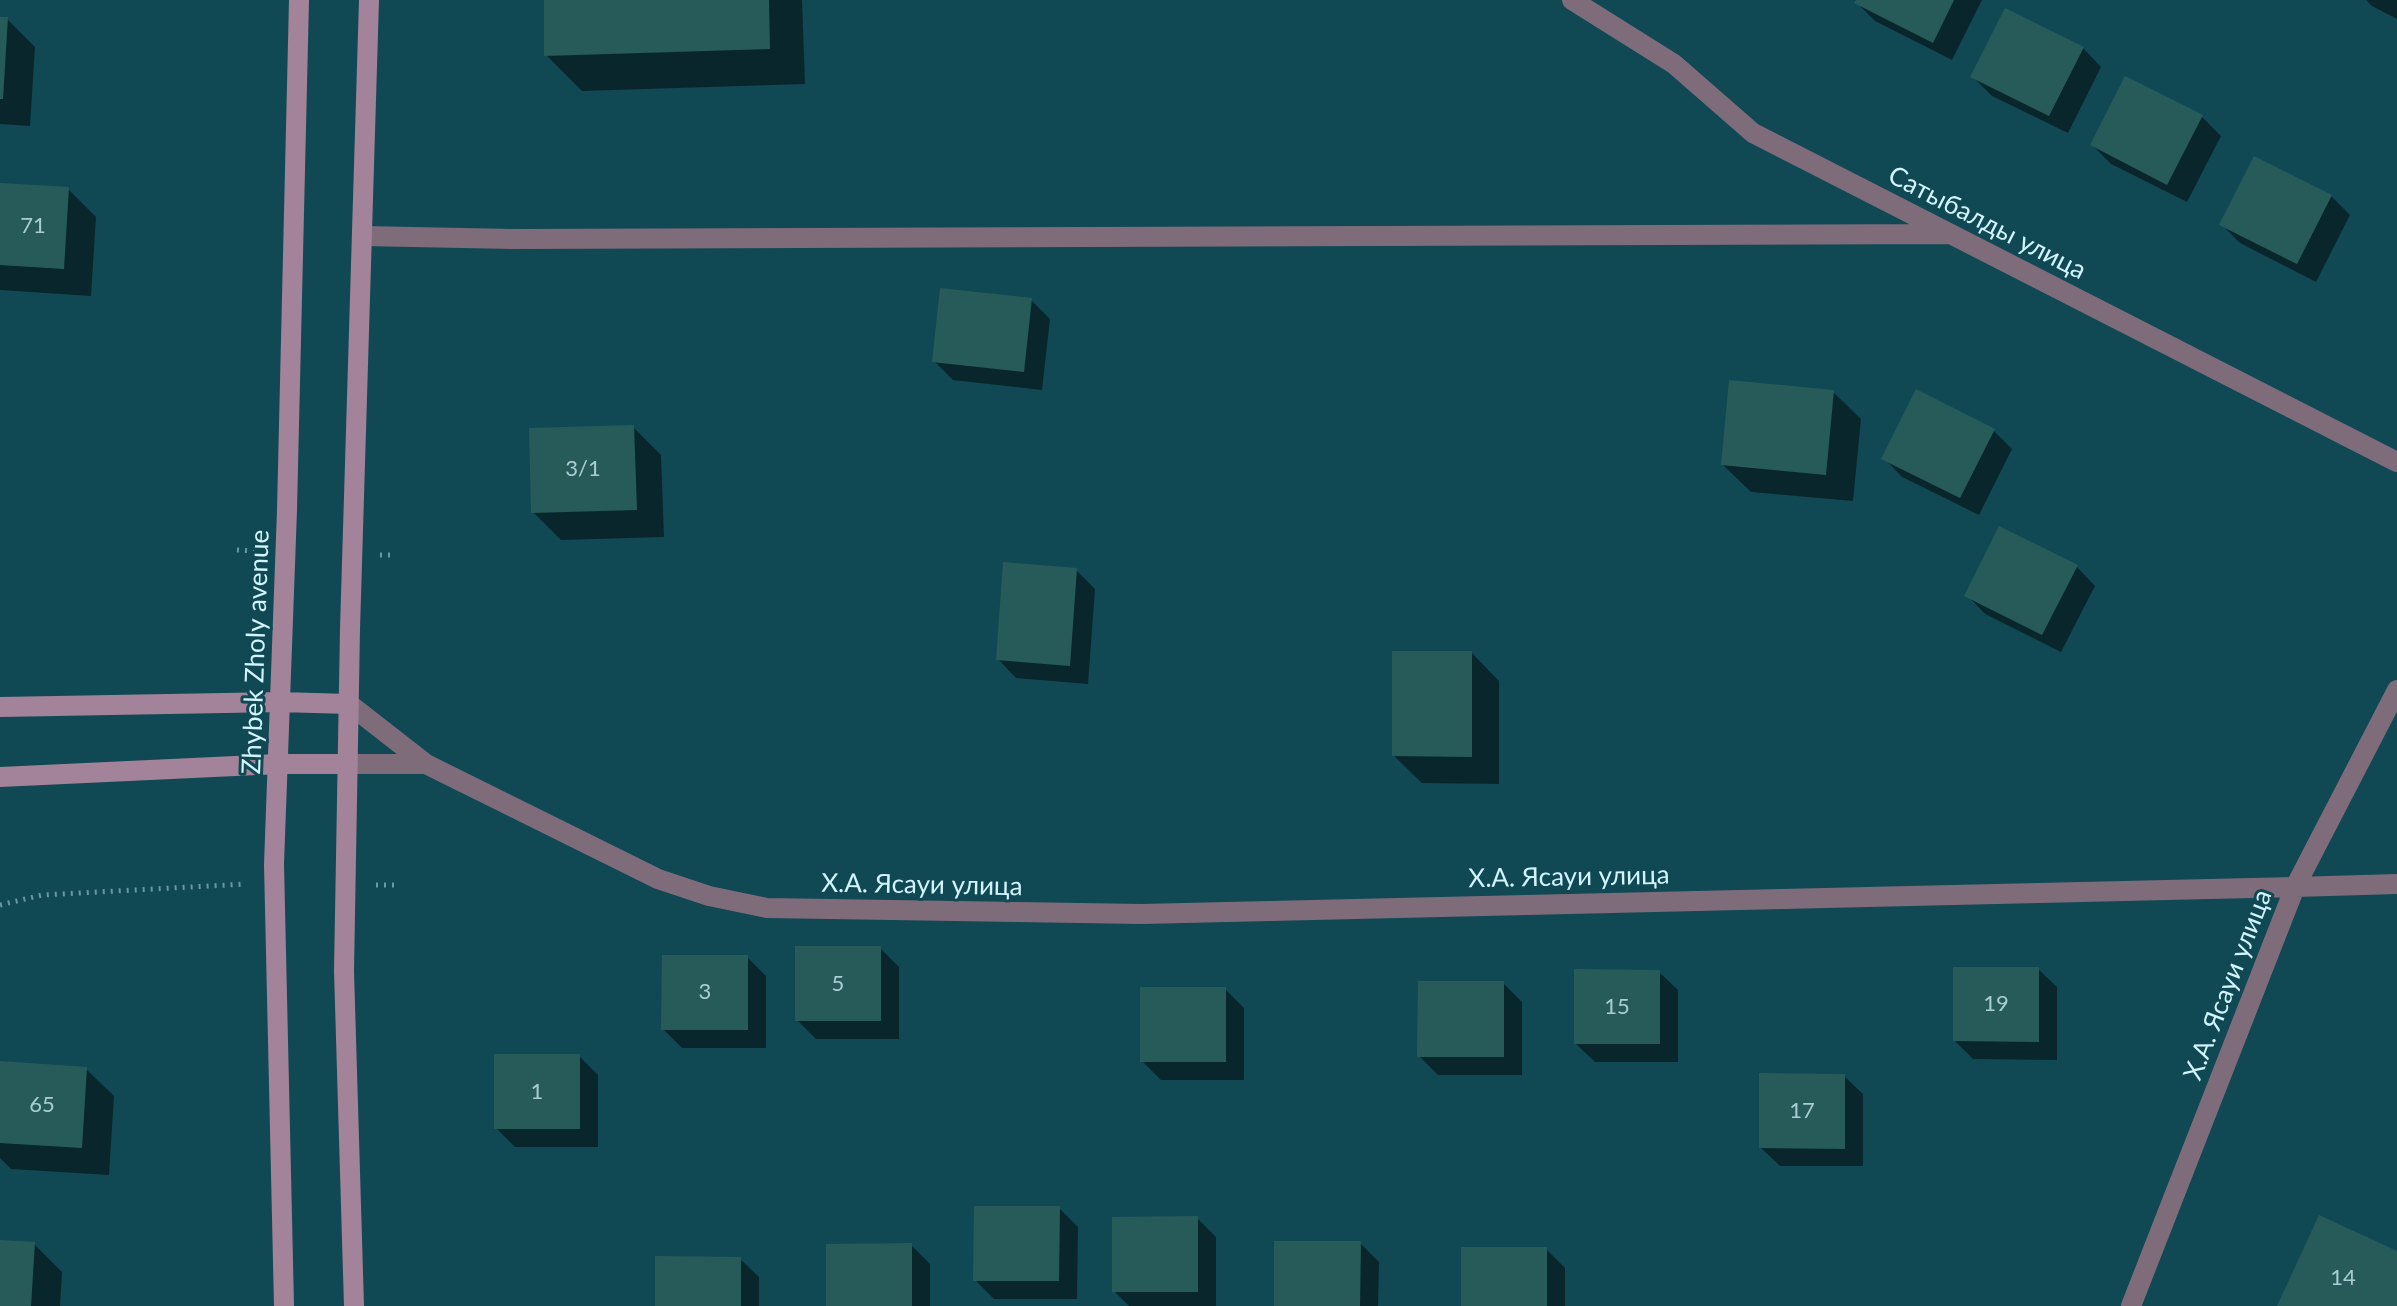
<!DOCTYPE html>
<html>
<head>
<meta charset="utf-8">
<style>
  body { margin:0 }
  canvas { display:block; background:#104854 }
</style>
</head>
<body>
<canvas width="2397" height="1306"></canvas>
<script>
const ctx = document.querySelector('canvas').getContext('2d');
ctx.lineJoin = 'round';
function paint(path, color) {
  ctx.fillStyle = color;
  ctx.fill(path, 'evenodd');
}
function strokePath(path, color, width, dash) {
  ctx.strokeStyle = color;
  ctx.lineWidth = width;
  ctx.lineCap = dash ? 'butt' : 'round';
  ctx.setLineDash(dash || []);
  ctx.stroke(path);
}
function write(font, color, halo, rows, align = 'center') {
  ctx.font = font + ' Lato,sans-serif';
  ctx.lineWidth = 6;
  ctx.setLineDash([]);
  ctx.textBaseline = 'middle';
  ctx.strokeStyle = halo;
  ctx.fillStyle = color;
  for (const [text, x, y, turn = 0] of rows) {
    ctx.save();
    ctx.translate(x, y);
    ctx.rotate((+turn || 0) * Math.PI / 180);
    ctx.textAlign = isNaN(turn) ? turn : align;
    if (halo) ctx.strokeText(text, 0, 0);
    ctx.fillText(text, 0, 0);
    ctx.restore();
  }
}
paint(new Path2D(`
  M 546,0 L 802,0 L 805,84 L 582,91 L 546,55 Z
  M 1858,0 L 1982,0 L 1952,60 L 1875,21 L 1857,3 Z
  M 2366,0 L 2397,0 L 2397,19 L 2372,6 Z
  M 0,19 L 7,19 L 35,47 L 30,126 L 0,124 Z
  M 2083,48 L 2101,67 L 2068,133 L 1992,96 L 1973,77 Z
  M 2202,117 L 2221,136 L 2187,202 L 2111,164 L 2092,145 Z
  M 0,185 L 68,189 L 96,217 L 91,296 L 0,290 Z
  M 2331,196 L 2350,215 L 2316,282 L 2240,243 L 2221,224 Z
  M 1031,300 L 1050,319 L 1042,390 L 953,380 L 934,361 Z
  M 1833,392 L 1861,419 L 1853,501 L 1751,492 L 1723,465 Z
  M 633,427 L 661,455 L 664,537 L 561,540 L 533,512 Z
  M 1993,430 L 2012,449 L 1979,515 L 1902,477 L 1884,458 Z
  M 2077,567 L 2095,586 L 2061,652 L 1985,614 L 1967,595 Z
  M 1076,570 L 1095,589 L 1088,684 L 1016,678 L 998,659 Z
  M 1472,653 L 1499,681 L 1499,784 L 1422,783 L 1394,756 Z
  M 880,948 L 899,967 L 899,1039 L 816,1039 L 797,1020 Z
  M 747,957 L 766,976 L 766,1048 L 682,1048 L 663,1029 Z
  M 2038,969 L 2057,987 L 2057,1060 L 1973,1059 L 1955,1041 Z
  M 1659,972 L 1678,990 L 1678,1062 L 1595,1062 L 1576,1044 Z
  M 1503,983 L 1522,1002 L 1522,1075 L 1438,1075 L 1419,1056 Z
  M 1225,989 L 1244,1008 L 1244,1080 L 1161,1080 L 1142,1061 Z
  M 579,1056 L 598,1075 L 598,1147 L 515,1147 L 496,1128 Z
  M 0,1063 L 86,1069 L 114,1096 L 109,1175 L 11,1169 L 0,1158 Z
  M 1844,1076 L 1863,1094 L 1863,1166 L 1780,1166 L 1761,1148 Z
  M 1059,1208 L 1078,1227 L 1077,1299 L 994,1299 L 975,1280 Z
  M 1197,1218 L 1216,1237 L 1216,1306 L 1129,1306 L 1114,1291 Z
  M 0,1242 L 34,1244 L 62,1272 L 60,1306 L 0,1306 Z
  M 1360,1243 L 1379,1262 L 1378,1306 L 1276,1306 Z
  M 911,1245 L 930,1264 L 930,1306 L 828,1306 Z
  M 1546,1249 L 1565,1268 L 1565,1306 L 1463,1306 Z
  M 740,1259 L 759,1277 L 759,1306 L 657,1306 Z`), '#0007');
paint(new Path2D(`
  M 544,0 L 769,0 L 770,49 L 544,56 Z
  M 1856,0 L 1954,0 L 1933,43 L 1854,3 Z
  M 2005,8 L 2084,47 L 2049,116 L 1970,77 Z
  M 0,17 L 8,17 L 3,99 L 0,99 Z
  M 2125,76 L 2203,115 L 2167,185 L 2090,145 Z
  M 2254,156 L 2332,195 L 2297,264 L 2219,225 Z
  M 0,183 L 69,187 L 64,269 L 0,265 Z
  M 940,288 L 1032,298 L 1024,372 L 932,362 Z
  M 1729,380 L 1834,390 L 1826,475 L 1721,465 Z
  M 1916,389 L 1995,429 L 1960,498 L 1881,459 Z
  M 634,425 L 637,510 L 531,513 L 529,428 Z
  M 1999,526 L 2078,565 L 2042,635 L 1964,596 Z
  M 1003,562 L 1077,568 L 1070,666 L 996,660 Z
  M 1392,651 L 1472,651 L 1472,757 L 1392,756 Z
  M 795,946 L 881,946 L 881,1021 L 795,1021 Z
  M 662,955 L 748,955 L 748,1030 L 661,1030 Z
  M 1953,967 L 2039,967 L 2039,1042 L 1953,1041 Z
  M 1574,969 L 1660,970 L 1660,1044 L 1574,1044 Z
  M 1418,981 L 1504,981 L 1504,1057 L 1417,1057 Z
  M 1140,987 L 1226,987 L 1226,1062 L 1140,1062 Z
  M 494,1054 L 580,1054 L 580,1129 L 494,1129 Z
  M 0,1061 L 87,1067 L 82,1148 L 0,1143 Z
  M 1759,1073 L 1845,1074 L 1845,1149 L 1759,1148 Z
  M 974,1206 L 1060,1206 L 1059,1281 L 973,1281 Z
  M 2319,1215 L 2397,1251 L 2397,1306 L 2277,1306 Z
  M 1198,1216 L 1198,1292 L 1112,1292 L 1112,1217 Z
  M 0,1240 L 35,1242 L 31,1306 L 0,1306 Z
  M 1274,1241 L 1361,1241 L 1360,1306 L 1274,1306 Z
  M 912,1243 L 912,1306 L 826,1306 L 826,1244 Z
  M 1461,1247 L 1547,1247 L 1547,1306 L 1461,1306 Z
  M 655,1256 L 741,1257 L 741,1306 L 655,1306 Z`), '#275b5a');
strokePath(new Path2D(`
  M 237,550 L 254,551
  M 380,555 L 395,555
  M 376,885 L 395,885
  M 0,905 L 42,895 L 246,884`), '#6a98a2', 5, [2, 6]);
strokePath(new Path2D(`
  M 1572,0 L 1674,64 L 1753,133 L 2397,462
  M 362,236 L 514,239 L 1950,234
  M 2397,690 L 2295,887 L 2397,884
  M 349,704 L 426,764 L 658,879 L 709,896 L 767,908 L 1142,914 L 2295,887 L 2131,1306
  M 348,764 L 426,764`), '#7f6c7b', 20);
strokePath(new Path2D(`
  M 0,707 L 280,702 L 349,704
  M 0,777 L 278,764 L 348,764
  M 284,1306 L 274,864 L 287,510 L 299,0
  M 354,1306 L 344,971 L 350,629 L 369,0`), '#a2839a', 20);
write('22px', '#a7ced4', null, [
  ["71",33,226],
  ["3/1",583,469],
  ["5",838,984],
  ["3",705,992],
  ["19",1996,1004],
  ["15",1617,1007],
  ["1",537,1092],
  ["65",42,1105],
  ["17",1802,1111],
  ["14",2343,1278]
]);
write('26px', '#d2f4fd', '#104854', [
  ["Сатыбалды улица",1987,223,27],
  ["Zhybek Zholy avenue",256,652,-88],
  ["Х.А. Ясауи улица",1569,877,-1],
  ["Х.А. Ясауи улица",922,885,1],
  ["Х.А. Ясауи улица",2228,985,-69]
]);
</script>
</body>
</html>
